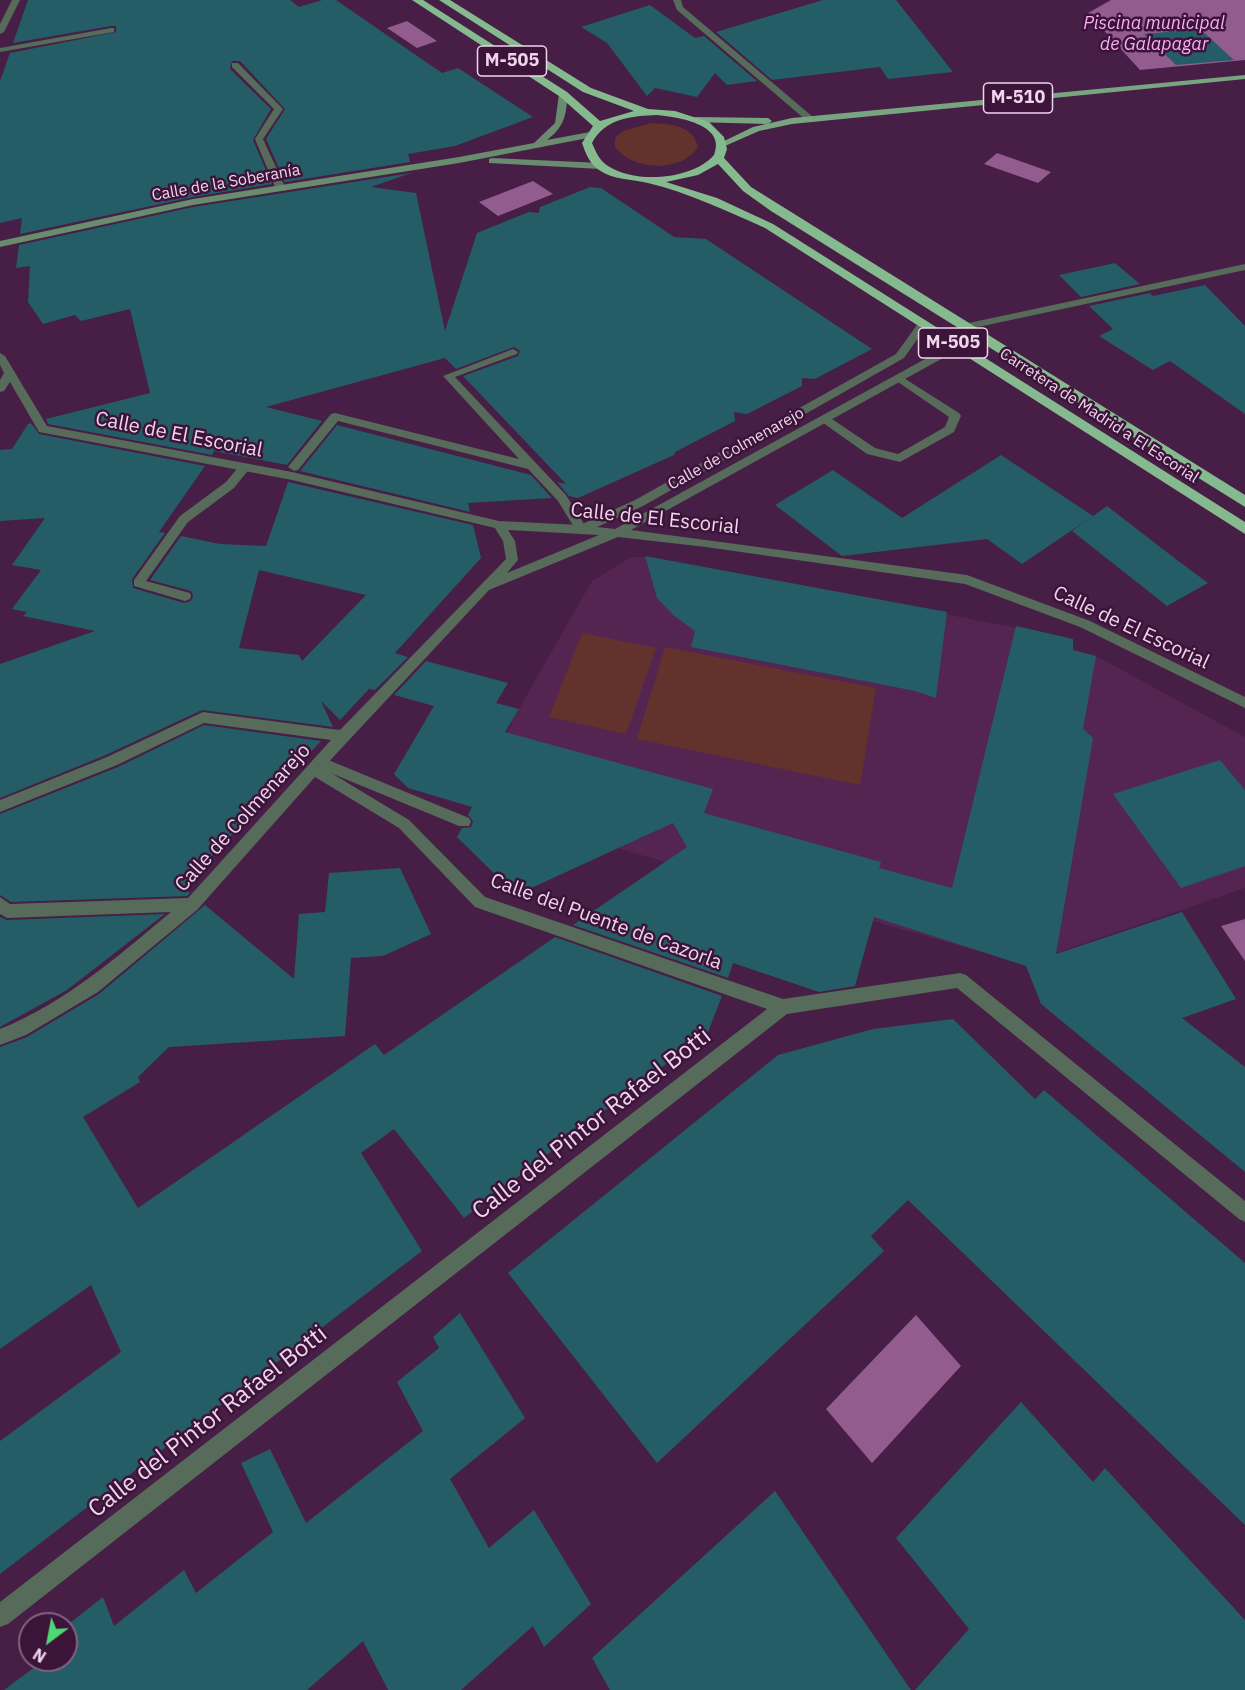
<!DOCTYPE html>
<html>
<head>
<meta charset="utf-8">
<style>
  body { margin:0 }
  #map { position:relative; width:1245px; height:1690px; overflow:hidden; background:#471e45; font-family:"IBM Plex Sans",sans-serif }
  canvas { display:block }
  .north { position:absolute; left:18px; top:1612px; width:60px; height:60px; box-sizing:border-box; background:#3c143a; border:2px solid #846181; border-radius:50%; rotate:212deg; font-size:16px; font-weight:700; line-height:24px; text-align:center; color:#efd5ec }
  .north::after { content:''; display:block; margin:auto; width:21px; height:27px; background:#51d674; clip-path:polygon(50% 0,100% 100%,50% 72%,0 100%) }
</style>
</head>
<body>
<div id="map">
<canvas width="1245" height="1690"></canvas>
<div class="north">N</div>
</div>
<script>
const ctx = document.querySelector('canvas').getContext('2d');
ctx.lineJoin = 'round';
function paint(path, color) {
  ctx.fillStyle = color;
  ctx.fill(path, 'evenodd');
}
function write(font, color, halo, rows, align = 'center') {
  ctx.font = font + ' "IBM Plex Sans",sans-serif';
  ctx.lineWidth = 5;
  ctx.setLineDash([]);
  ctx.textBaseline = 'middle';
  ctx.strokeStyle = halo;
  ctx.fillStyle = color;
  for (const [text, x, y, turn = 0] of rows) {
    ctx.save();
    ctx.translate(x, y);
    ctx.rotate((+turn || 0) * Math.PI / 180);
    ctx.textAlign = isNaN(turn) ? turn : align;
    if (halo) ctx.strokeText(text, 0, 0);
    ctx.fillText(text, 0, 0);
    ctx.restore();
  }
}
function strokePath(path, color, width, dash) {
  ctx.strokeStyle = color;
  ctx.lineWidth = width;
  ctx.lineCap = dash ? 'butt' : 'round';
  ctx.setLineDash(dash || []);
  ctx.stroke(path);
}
paint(new Path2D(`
  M 631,557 L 651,557 L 1073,639 L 1073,650 L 1096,656 L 1245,737 L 1245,888 L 1024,964 L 469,806 L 519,709 L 592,581 Z`), '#542551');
paint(new Path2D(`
  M 651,123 C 670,124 693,125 698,147 C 682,173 632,171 615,147 L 615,138 L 623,131 Z
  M 582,633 L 656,648 L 626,734 L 549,717 Z
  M 665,647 L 876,688 L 860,785 L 637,739 Z`), '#64322c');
paint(new Path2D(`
  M 1111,0 L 1245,0 L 1245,60 L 1140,70 L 1088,13 Z
  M 407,21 L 437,41 L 417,48 L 387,28 Z
  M 997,153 L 1051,172 L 1038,183 L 984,164 Z
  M 533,181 L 553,194 L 498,216 L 479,202 Z
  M 1245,919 L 1245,961 L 1221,926 Z
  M 916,1315 L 961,1366 L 872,1463 L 826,1409 Z`), '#925c8f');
paint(new Path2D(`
  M 28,0 L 290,0 L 299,7 L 322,0 L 336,0 L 442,73 L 458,68 L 533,117 L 455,146 L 408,154 L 410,162 L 285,182 L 266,139 L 285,109 L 240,61 L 232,61 L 230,69 L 271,109 L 253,140 L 272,184 L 193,197 L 20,234 L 22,218 L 0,223 L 0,81 L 10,53 L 116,32 L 116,26 L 111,26 L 13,43 Z
  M 823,0 L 896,0 L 953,72 L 888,79 L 880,67 L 772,80 L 716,32 Z
  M 650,5 L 695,38 L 704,36 L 757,81 L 727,85 L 715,73 L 697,97 L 655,88 L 647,96 L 607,43 L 581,27 Z
  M 1200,29 L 1234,60 L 1176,65 L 1144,34 Z
  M 411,173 L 371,187 L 416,193 L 445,331 L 477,233 L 529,212 L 539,213 L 540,207 L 590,187 L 601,188 L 674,237 L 706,239 L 872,349 L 815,379 L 802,378 L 802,386 L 747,414 L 734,412 L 735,421 L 675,452 L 674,455 L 578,498 L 569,496 L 557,482 L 566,484 L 463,376 L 518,356 L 520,351 L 514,347 L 456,369 L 445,358 L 266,407 L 322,421 L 287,465 L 214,451 L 212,455 L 48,424 L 46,419 L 150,393 L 130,309 L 81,321 L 75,315 L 43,324 L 28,302 L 30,266 L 16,268 L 19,245 L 193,207 Z
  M 1115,263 L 1140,284 L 1081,297 L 1059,275 Z
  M 1205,285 L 1245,326 L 1245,414 L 1170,361 L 1153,370 L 1099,336 L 1113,329 L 1089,306 L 1150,293 L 1153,296 Z
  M 31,423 L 39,434 L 205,466 L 159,532 L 165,533 L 132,579 L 133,588 L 184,603 L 191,601 L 193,595 L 191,591 L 150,580 L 181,536 L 220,544 L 266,546 L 265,549 L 288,482 L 473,525 L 481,558 L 395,653 L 408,657 L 375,690 L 369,689 L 340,720 L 321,701 L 333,727 L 202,710 L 106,755 L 0,798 L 0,664 L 95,631 L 23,616 L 27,612 L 12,609 L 41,570 L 12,565 L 45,518 L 0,521 L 0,450 L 12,449 L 28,424 ZM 259,570 L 366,595 L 302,661 L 299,655 L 239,648 Z
  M 337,425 L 531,475 L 552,498 L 468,503 L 470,512 L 300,471 Z
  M 1001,455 L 1093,516 L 1022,564 L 987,539 L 842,556 L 775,505 L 833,470 L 902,518 Z
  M 1107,506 L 1177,560 L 1208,583 L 1167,606 L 1072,531 Z
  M 645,556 L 947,612 L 936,698 L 915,691 L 691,647 L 695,631 L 673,615 L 657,598 Z
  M 1016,626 L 1073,639 L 1073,650 L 1096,656 L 1083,729 L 1093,738 L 1056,954 L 1182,912 L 1236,999 L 1182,1018 L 1245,1067 L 1245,1172 L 1041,1004 L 1026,966 L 874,917 L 855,986 L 819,992 L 733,963 L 728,978 L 573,925 L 687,847 L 673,823 L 516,895 L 457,837 L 462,828 L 471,827 L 473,821 L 468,815 L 472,807 L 408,788 L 394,774 L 434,706 L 394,695 L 426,661 L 508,683 L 496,703 L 519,709 L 505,732 L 713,789 L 704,813 L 881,862 L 879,868 L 952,888 Z
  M 204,725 L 321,741 L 208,860 L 184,888 L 190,893 L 187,896 L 11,902 L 0,895 L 0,814 L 118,767 Z
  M 1220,760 L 1245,790 L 1245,866 L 1181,888 L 1113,794 Z
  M 400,868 L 431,934 L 383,956 L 351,958 L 345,1036 L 169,1047 L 138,1077 L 140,1082 L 83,1117 L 138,1208 L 375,1044 L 384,1055 L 555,937 L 722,996 L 708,1032 L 464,1218 L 394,1129 L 361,1153 L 422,1251 L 0,1574 L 0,1441 L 121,1352 L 91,1285 L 0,1349 L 0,1047 L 27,1037 L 99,994 L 205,905 L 294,979 L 299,914 L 325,912 L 329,873 Z
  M 165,914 L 67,990 L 0,1027 L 0,917 L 7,920 Z
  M 953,1019 L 1035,1099 L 1044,1090 L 1245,1263 L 1245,1525 L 908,1200 L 871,1236 L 884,1251 L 657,1463 L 508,1273 L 778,1055 L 873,1029 Z
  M 460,1313 L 525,1418 L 450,1479 L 489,1548 L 534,1510 L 591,1604 L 544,1647 L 533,1626 L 461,1690 L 388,1690 L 363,1641 L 307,1690 L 4,1690 L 44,1660 L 66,1660 L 66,1626 L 103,1597 L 114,1626 L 184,1570 L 196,1593 L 273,1532 L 241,1463 L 270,1449 L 306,1523 L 423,1431 L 397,1382 L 439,1348 L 433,1337 Z
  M 1021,1402 L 1093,1482 L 1105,1468 L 1245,1620 L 1245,1690 L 915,1690 L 969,1629 L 896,1538 Z
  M 775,1491 L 911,1690 L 610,1690 L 592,1658 Z`), '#245d65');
paint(new Path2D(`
  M 513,349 L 518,352 L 517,354 L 455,377 L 566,495 L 587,529 L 585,532 L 577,532 L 558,501 L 528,469 L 338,421 L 298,470 L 294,471 L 288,467 L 331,414 L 335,413 L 519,459 L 443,376 Z
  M 899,375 L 959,413 L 961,416 L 954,432 L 900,462 L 867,454 L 819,420 L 825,416 L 829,417 L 875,448 L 898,454 L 945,427 L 949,417 L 895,380 L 894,378 Z
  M 244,464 L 250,468 L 234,488 L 188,522 L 146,581 L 190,593 L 191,596 L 190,599 L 185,601 L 134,586 L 134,580 L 180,516 L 226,482 L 240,465 Z
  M 321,757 L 469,818 L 471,822 L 469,826 L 459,826 L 316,767 L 314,763 L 316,759 Z`), '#566b59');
paint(new Path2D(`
  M 12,0 L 20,0 L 4,32 L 0,34 L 0,24 Z
  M 673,0 L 681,0 L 683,7 L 813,117 L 813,121 L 807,121 L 677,10 Z
  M 111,28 L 114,28 L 114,32 L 0,52 L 0,48 Z
  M 232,63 L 238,63 L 283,109 L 263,139 L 286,189 L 284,191 L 276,189 L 255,139 L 274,109 L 232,67 Z
  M 1245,264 L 1245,270 L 964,330 L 959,327 L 964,324 Z
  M 919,322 L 928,324 L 904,358 L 643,506 L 597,527 L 615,529 L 936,353 L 972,350 L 972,354 L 943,358 L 631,530 L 967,575 L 1090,621 L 1245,697 L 1245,708 L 1080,627 L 965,584 L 706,547 L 618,537 L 489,590 L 323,768 L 409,820 L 485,897 L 783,999 L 960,973 L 966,975 L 1245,1201 L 1245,1222 L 1239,1219 L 957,988 L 787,1014 L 8,1624 L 0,1627 L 0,1602 L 767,1009 L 475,907 L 399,828 L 315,777 L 197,910 L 98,992 L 26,1035 L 0,1045 L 0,1029 C 65,1003 118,956 171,912 L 7,918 L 0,914 L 0,897 L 10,904 L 188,898 L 331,740 L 204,723 L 117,765 L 0,812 L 0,800 L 107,757 L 203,712 L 340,730 L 506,559 L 503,541 L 495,528 L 292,480 L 39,432 L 10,382 L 4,391 L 0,392 L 0,380 L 4,373 L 0,365 L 0,353 L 5,356 L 47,426 L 292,472 L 499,521 L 580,525 L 635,500 L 896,354 ZM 508,530 L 599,535 L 507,573 L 518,560 L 515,541 Z`), '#566b59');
paint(new Path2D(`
  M 563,91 L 567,94 C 567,115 564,127 547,140 L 590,132 L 593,133 L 593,137 L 459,163 L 193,205 L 0,247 L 0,241 L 193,199 L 459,157 L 534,143 L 555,123 L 559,94 Z
  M 492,158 L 601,163 L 606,166 L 601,169 L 489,163 L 489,159 Z`), '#698b6e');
paint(new Path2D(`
  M 1245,75 L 1245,79 L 792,124 L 759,131 L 725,146 L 718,144 L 753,127 L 792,118 Z
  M 696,117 L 768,118 L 772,121 L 768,124 L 693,122 L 693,118 Z`), '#78a47f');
paint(new Path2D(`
  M 412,0 L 423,0 L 567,92 L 600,121 L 634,111 L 583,92 L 439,0 L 450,0 L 591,88 L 648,109 L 675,111 L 709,122 L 724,137 L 727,149 L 724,158 L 751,187 L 1245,495 L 1245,507 L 771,211 L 743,191 L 718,164 L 698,175 L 666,182 L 717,198 L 773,224 L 1245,522 L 1245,534 L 765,228 C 727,211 689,193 648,183 C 632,179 613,180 599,170 C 589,163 586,154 582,143 L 593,126 L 559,96 ZM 657,115 C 677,117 727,124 714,155 C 692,180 635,184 608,166 C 599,160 596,152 592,143 C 605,118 632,116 657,115 Z`), '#85ba8e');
write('16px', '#efd5ec', '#3c143a', [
  ["Calle de la Soberanía",226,183,-10],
  ["Carretera de Madrid a El Escorial",1099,416,33],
  ["Calle de Colmenarejo",736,449,-29]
]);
write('italic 18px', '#faacf4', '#3c143a', [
  ["Piscina municipal",1154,24],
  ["de Galapagar",1154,45]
]);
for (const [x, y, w] of [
  [512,61,69],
  [1018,98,69],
  [953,343,69]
]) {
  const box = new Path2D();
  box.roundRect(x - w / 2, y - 15, w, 30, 4.5);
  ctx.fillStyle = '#3c143a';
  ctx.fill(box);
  strokePath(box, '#efd5ec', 1.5);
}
write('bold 18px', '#efd5ec', null, [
  ["M-505",512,61],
  ["M-510",1018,98],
  ["M-505",953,343]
]);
write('20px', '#efd5ec', '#3c143a', [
  ["Calle de El Escorial",179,435,11],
  ["Calle de El Escorial",655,519,6],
  ["Calle de El Escorial",1131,628,25],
  ["Calle de Colmenarejo",243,818,-48],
  ["Calle del Puente de Cazorla",606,922,20]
]);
write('24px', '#efd5ec', '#3c143a', [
  ["Calle del Pintor Rafael Botti",592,1124,-38],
  ["Calle del Pintor Rafael Botti",208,1422,-38]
]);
</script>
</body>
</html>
